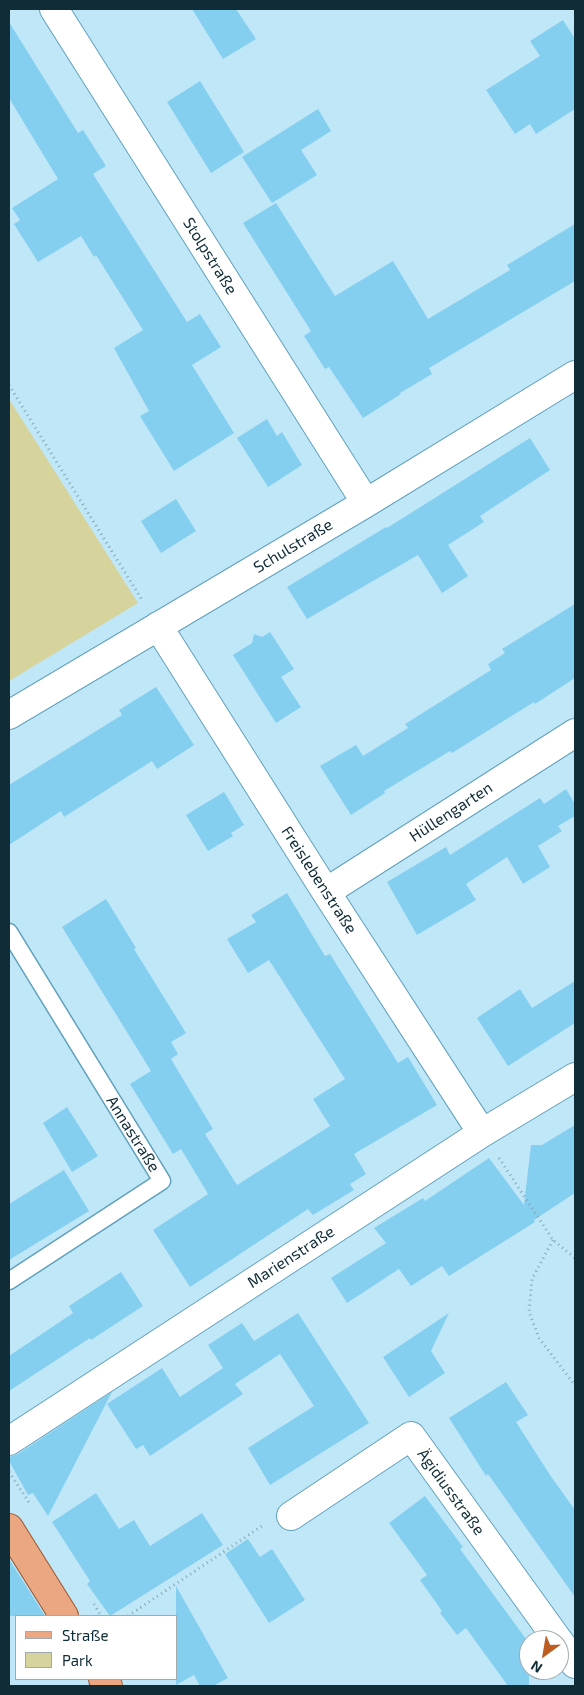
<!DOCTYPE html>
<html>
<head>
<meta charset="utf-8">
<style>
  body { margin:0 }
  #map { position:relative; width:584px; height:1695px; overflow:hidden; background:#c0e7f8; font-family:"Exo 2",sans-serif }
  canvas { display:block }
  .frame { position:absolute; inset:0; border:10px solid #102c37; pointer-events:none }
  .legend { position:absolute; left:15px; top:1615px; width:162px; height:65px; box-sizing:border-box; background:#fff; border:1px solid #9fabaf; margin:0; padding:6px 9px; list-style:none; font-size:15px; color:#102c37 }
  .legend li { display:flex; align-items:center; gap:10px; height:25px }
  .legend b { width:25px; border:1px solid #9fabaf }
  .north { position:absolute; left:519px; top:1630px; width:50px; height:50px; box-sizing:border-box; background:#fff; border:1px solid #9fabaf; border-radius:50%; rotate:212deg; font-size:14px; font-weight:700; line-height:20px; text-align:center; color:#102c37 }
  .north::after { content:''; display:block; margin:auto; width:18px; height:22px; background:#bf5c22; clip-path:polygon(50% 0,100% 100%,50% 72%,0 100%) }
</style>
</head>
<body>
<div id="map">
<canvas width="584" height="1695"></canvas>
<div class="frame"></div>
<ul class="legend">
<li><b style="height:6px;background:#eba781"></b>Straße</li>
<li><b style="height:14px;background:#d6d49c"></b>Park</li>
</ul>
<div class="north">N</div>
</div>
<script>
const ctx = document.querySelector('canvas').getContext('2d');
ctx.lineJoin = 'round';
function paint(path, color) {
  ctx.fillStyle = color;
  ctx.fill(path, 'evenodd');
}
function strokePath(path, color, width, dash) {
  ctx.strokeStyle = color;
  ctx.lineWidth = width;
  ctx.lineCap = dash ? 'butt' : 'round';
  ctx.setLineDash(dash || []);
  ctx.stroke(path);
}
function write(font, color, halo, rows, align = 'center') {
  ctx.font = font + ' "Exo 2",sans-serif';
  ctx.lineWidth = 4;
  ctx.setLineDash([]);
  ctx.textBaseline = 'middle';
  ctx.strokeStyle = halo;
  ctx.fillStyle = color;
  for (const [text, x, y, turn = 0] of rows) {
    ctx.save();
    ctx.translate(x, y);
    ctx.rotate((+turn || 0) * Math.PI / 180);
    ctx.textAlign = isNaN(turn) ? turn : align;
    if (halo) ctx.strokeText(text, 0, 0);
    ctx.fillText(text, 0, 0);
    ctx.restore();
  }
}
paint(new Path2D(`
  M 9,399 L 138,603 L 9,681 Z`), '#d6d49c');
paint(new Path2D(`
  M 192,9 L 236,9 L 256,39 L 223,59 Z
  M 563,20 L 575,39 L 575,109 L 536,134 L 530,124 L 515,134 L 486,90 L 540,56 L 530,41 Z
  M 9,22 L 78,133 L 83,130 L 106,166 L 93,174 L 187,322 L 200,314 L 221,347 L 192,365 L 234,433 L 174,471 L 140,416 L 149,411 L 114,348 L 143,330 L 96,255 L 94,257 L 81,236 L 38,262 L 14,224 L 20,220 L 12,208 L 58,179 L 9,98 Z
  M 200,81 L 244,152 L 211,173 L 167,102 Z
  M 318,109 L 331,131 L 301,150 L 317,175 L 272,203 L 242,157 Z
  M 276,203 L 335,296 L 393,261 L 428,319 L 510,270 L 507,265 L 575,224 L 575,281 L 429,368 L 432,374 L 400,393 L 401,394 L 363,418 L 329,367 L 325,369 L 304,336 L 311,331 L 243,223 Z
  M 267,419 L 277,436 L 282,432 L 302,465 L 268,487 L 237,438 Z
  M 530,438 L 550,470 L 480,516 L 484,522 L 448,545 L 468,576 L 442,593 L 418,555 L 307,619 L 287,587 L 386,527 L 387,528 Z
  M 176,499 L 196,531 L 161,553 L 141,521 Z
  M 575,604 L 575,678 L 535,704 L 534,702 L 452,753 L 450,751 L 384,791 L 385,793 L 351,815 L 320,766 L 356,745 L 363,756 L 408,728 L 405,724 L 491,670 L 488,664 L 505,653 L 502,649 Z
  M 270,632 L 294,669 L 281,677 L 301,707 L 276,723 L 233,655 L 252,643 L 254,634 L 262,637 Z
  M 156,687 L 194,745 L 157,769 L 152,761 L 64,817 L 61,811 L 9,845 L 9,785 L 122,715 L 119,710 Z
  M 566,789 L 575,804 L 575,816 L 558,826 L 562,831 L 538,846 L 550,867 L 523,884 L 507,857 L 466,884 L 476,900 L 417,935 L 387,882 L 446,847 L 450,855 L 540,798 L 544,804 Z
  M 224,792 L 244,825 L 231,833 L 233,836 L 208,851 L 186,815 Z
  M 287,893 L 325,956 L 330,954 L 398,1063 L 408,1057 L 437,1105 L 354,1154 L 366,1174 L 350,1184 L 354,1190 L 313,1215 L 308,1209 L 190,1287 L 153,1230 L 208,1194 L 181,1149 L 173,1154 L 130,1084 L 151,1071 L 62,927 L 106,899 L 136,948 L 134,949 L 186,1033 L 171,1042 L 178,1054 L 171,1059 L 213,1129 L 205,1134 L 237,1185 L 330,1126 L 313,1099 L 345,1079 L 269,960 L 248,973 L 227,939 L 256,922 L 251,915 Z
  M 575,981 L 575,1023 L 508,1066 L 477,1018 L 520,989 L 532,1008 Z
  M 67,1107 L 98,1156 L 72,1172 L 43,1123 Z
  M 575,1125 L 575,1193 L 534,1220 L 535,1222 L 449,1276 L 442,1266 L 411,1286 L 399,1269 L 347,1303 L 331,1278 L 386,1243 L 374,1228 L 423,1198 L 425,1201 L 489,1158 L 524,1205 L 531,1145 L 542,1145 Z
  M 64,1170 L 89,1211 L 9,1260 L 9,1204 Z
  M 121,1272 L 143,1306 L 91,1340 L 90,1338 L 9,1391 L 9,1356 L 73,1313 L 69,1306 Z
  M 298,1313 L 369,1423 L 270,1485 L 248,1448 L 314,1406 L 280,1354 L 235,1384 L 243,1394 L 150,1456 L 143,1445 L 136,1449 L 107,1404 L 162,1368 L 180,1397 L 223,1368 L 208,1345 L 242,1323 L 254,1341 Z
  M 449,1313 L 431,1351 L 445,1373 L 409,1397 L 383,1357 Z
  M 506,1382 L 528,1415 L 516,1422 L 550,1475 L 575,1510 L 575,1597 L 488,1474 L 486,1476 L 449,1418 Z
  M 112,1392 L 48,1516 L 33,1493 L 28,1495 L 9,1461 L 9,1457 L 18,1454 Z
  M 96,1493 L 119,1529 L 134,1520 L 150,1546 L 202,1513 L 223,1545 L 110,1616 L 87,1584 L 90,1581 L 52,1522 Z
  M 425,1496 L 463,1547 L 460,1549 L 529,1643 L 529,1686 L 508,1686 L 466,1628 L 457,1635 L 440,1613 L 442,1611 L 420,1580 L 427,1575 L 389,1523 Z
  M 248,1539 L 260,1557 L 272,1549 L 305,1600 L 269,1623 L 225,1554 Z
  M 9,1559 L 45,1616 L 9,1616 Z
  M 176,1586 L 228,1678 L 213,1686 L 200,1686 L 194,1675 L 176,1685 Z`), '#84cfef');
const service = new Path2D(`
  M 9,932 L 162,1181 L 9,1281`);
const minor = new Path2D(`
  M 54,9 L 366,503
  M 158,626 L 326,892 L 482,1133
  M 9,715 L 366,503 L 575,375
  M 326,892 L 575,733
  M 9,1441 L 482,1133 L 575,1077
  M 291,1516 L 411,1436 L 558,1640
  M 559,1641 L 575,1664`);
const primary = new Path2D(`
  M 9,1528 L 64,1616
  M 103,1679 L 108,1686`);
strokePath(service, '#5fa1bc', 19);
strokePath(minor, '#5fa1bc', 30);
strokePath(primary, '#955630', 30);
strokePath(new Path2D(`
  M 9,385 L 142,600
  M 499,1158 L 553,1240 L 575,1258
  M 553,1240 L 532,1279 L 529,1312 L 539,1338 L 574,1384 L 575,1382
  M 9,1472 L 30,1504
  M 94,1604 L 101,1616
  M 128,1616 L 262,1526`), '#84a7b6', 3, [1, 4]);
strokePath(service, '#fff', 16);
strokePath(minor, '#fff', 28);
strokePath(primary, '#eba781', 28);
write('16px', '#102c37', '#fff', [
  ["Stolpstraße",210,256,58],
  ["Schulstraße",293,546,-31],
  ["Hüllengarten",451,812,-33],
  ["Freislebenstraße",319,880,57],
  ["Annastraße",133,1134,58],
  ["Marienstraße",291,1257,-33],
  ["Ägidiusstraße",451,1492,54]
]);
</script>
</body>
</html>
